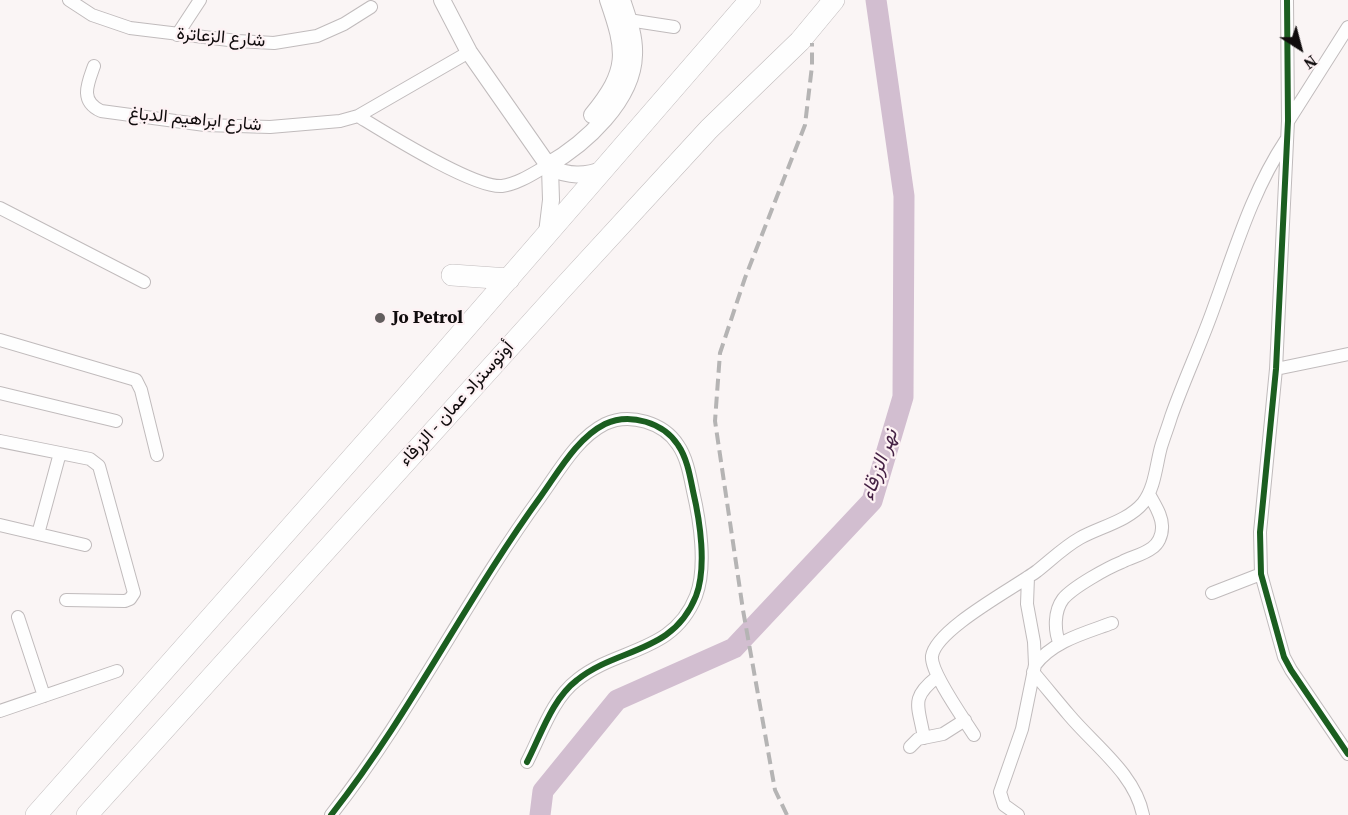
<!DOCTYPE html>
<html>
<head>
<meta charset="utf-8">
<style>
  body { margin:0 }
  #map { position:relative; width:1348px; height:815px; overflow:hidden; background:#faf5f5; font-family:"Source Serif 4",serif }
  canvas { display:block }
  .north { position:absolute; left:1270px; top:18px; width:60px; height:60px; -webkit-text-stroke:4px #fdf2f4; paint-order:stroke; rotate:144deg; font-size:16px; font-weight:700; line-height:24px; text-align:center; color:#100c0d }
  .north::after { content:''; display:block; margin:auto; width:21px; height:27px; background:#100c0d; clip-path:polygon(50% 0,100% 100%,50% 72%,0 100%) }
</style>
</head>
<body>
<div id="map">
<canvas width="1348" height="815"></canvas>
<div class="north">N</div>
</div>
<script>
const ctx = document.querySelector('canvas').getContext('2d');
ctx.lineJoin = 'round';
function strokePath(path, color, width, dash) {
  ctx.strokeStyle = color;
  ctx.lineWidth = width;
  ctx.lineCap = dash ? 'butt' : 'round';
  ctx.setLineDash(dash || []);
  ctx.stroke(path);
}
function write(font, color, halo, rows, align = 'center') {
  ctx.font = font + ' "Source Serif 4",Vazirmatn,serif';
  ctx.lineWidth = 4.5;
  ctx.setLineDash([]);
  ctx.textBaseline = 'middle';
  ctx.strokeStyle = halo;
  ctx.fillStyle = color;
  for (const [text, x, y, turn = 0] of rows) {
    ctx.save();
    ctx.translate(x, y);
    ctx.rotate((+turn || 0) * Math.PI / 180);
    ctx.textAlign = isNaN(turn) ? turn : align;
    if (halo) ctx.strokeText(text, 0, 0);
    ctx.fillText(text, 0, 0);
    ctx.restore();
  }
}
strokePath(new Path2D(`
  M 540,815 L 543,791 L 617,700 L 734,648 L 872,501 L 903,397 L 904,196 L 876,0`), '#d2bed0', 21);
const minor = new Path2D(`
  M 69,0 L 92,15 L 130,28 L 237,41 L 274,43 L 317,36 L 344,24 L 371,7
  M 1287,0 L 1288,121 L 1276,369 L 1260,532 L 1261,574 L 1284,657 L 1291,670 L 1348,754
  M 622,19 L 674,27
  M 177,35 L 200,0
  M 94,66 C 88,83 79,101 101,111 L 205,125 L 270,127 L 340,121 L 358,116 L 469,52
  M 358,116 C 386,133 473,188 502,186 C 518,184 534,173 548,165
  M 1289,120 L 1348,27
  M 0,208 L 144,282
  M 0,340 L 136,380 L 141,390 L 157,455
  M 1276,369 L 1348,354
  M 0,393 L 116,421
  M 0,441 L 90,459 L 99,466 L 134,593 L 130,599 L 125,601 L 66,600
  M 0,525 L 85,545
  M 38,534 L 60,453
  M 1212,593 L 1261,574
  M 18,617 L 44,696
  M 1060,644 C 1054,631 1054,611 1063,599 C 1073,587 1107,568 1122,562 C 1131,557 1143,555 1152,548 C 1158,544 1162,536 1162,528 C 1163,516 1154,504 1149,494
  M 1035,665 C 1053,641 1085,633 1112,623
  M 1033,672 C 1045,686 1057,701 1069,715 C 1095,746 1135,774 1143,815
  M 0,711 L 117,671
  M 974,735 C 964,719 930,672 932,656 C 936,629 1014,588 1037,571 C 1051,560 1064,547 1080,538 C 1100,527 1128,521 1143,503 C 1155,488 1156,465 1161,447 C 1164,437 1168,427 1171,417 C 1184,380 1201,344 1214,307 C 1235,250 1252,191 1286,140
  M 924,738 C 919,706 909,699 937,677
  M 910,747 L 918,739 L 943,734 L 965,720
  M 331,815 C 410,715 466,599 541,496 C 559,471 577,438 605,424 C 630,412 664,423 678,445 C 687,458 690,476 693,491 C 700,521 707,567 696,596 C 673,654 618,647 577,680 C 552,699 541,735 527,762
  M 1018,815 L 1004,805 L 1000,792 L 1022,729 L 1035,665 L 1034,642 L 1027,604 L 1028,577`);
const tertiary = new Path2D(`
  M 442,0 L 469,52 L 550,168 C 569,176 584,177 604,169
  M 592,115 C 629,70 626,52 608,0
  M 548,165 C 585,144 633,100 634,55 C 635,36 628,18 622,0
  M 547,233 L 551,200 L 550,168`);
const trunk = new Path2D(`
  M 452,275 L 509,279
  M 36,815 L 405,398 L 750,0
  M 87,815 L 561,290 L 709,129 L 800,41 L 834,0`);
strokePath(minor, '#c0bbbc', 14);
strokePath(tertiary, '#c0bbbc', 18);
strokePath(trunk, '#c0bbbc', 22);
strokePath(minor, '#fefefe', 12);
strokePath(tertiary, '#fefefe', 16);
strokePath(trunk, '#fefefe', 21);
strokePath(new Path2D(`
  M 787,815 L 775,790 L 743,610 L 715,421 L 720,353 L 745,278 L 805,125 L 812,66 L 812,43`), '#b5b4b4', 4, [12, 6]);
strokePath(new Path2D(`
  M 1287,0 L 1288,121 L 1276,369 L 1260,532 L 1261,574 L 1284,657 L 1291,670 L 1348,754
  M 331,815 C 410,715 466,599 541,496 C 559,471 577,438 605,424 C 630,412 664,423 678,445 C 687,458 690,476 693,491 C 700,521 707,567 696,596 C 673,654 618,647 577,680 C 552,699 541,735 527,762`), '#1b5e20', 6);
for (const [x, y, r, color] of [
  [380,318,6,"#625e5e"]
]) {
  const dot = new Path2D();
  dot.arc(x, y, r, 0, 2 * Math.PI);
  ctx.fillStyle = color;
  ctx.fill(dot);
  strokePath(dot, '#fdf2f4', 2);
}
write('18px', '#100c0d', '#fdf2f4', [
  ["شارع الزعاترة",221,38,5],
  ["شارع ابراهيم الدباغ",195,120,5],
  ["أوتوستراد عمان - الزرقاء",457,404,-48]
]);
write('bold 18px', '#100c0d', '#fdf2f4', [
  ["Jo Petrol",392,318]
], 'left');
write('italic 20px', '#452245', '#fdf2f4', [
  ["نهر الزرقاء",880,465,-70]
]);
</script>
</body>
</html>
